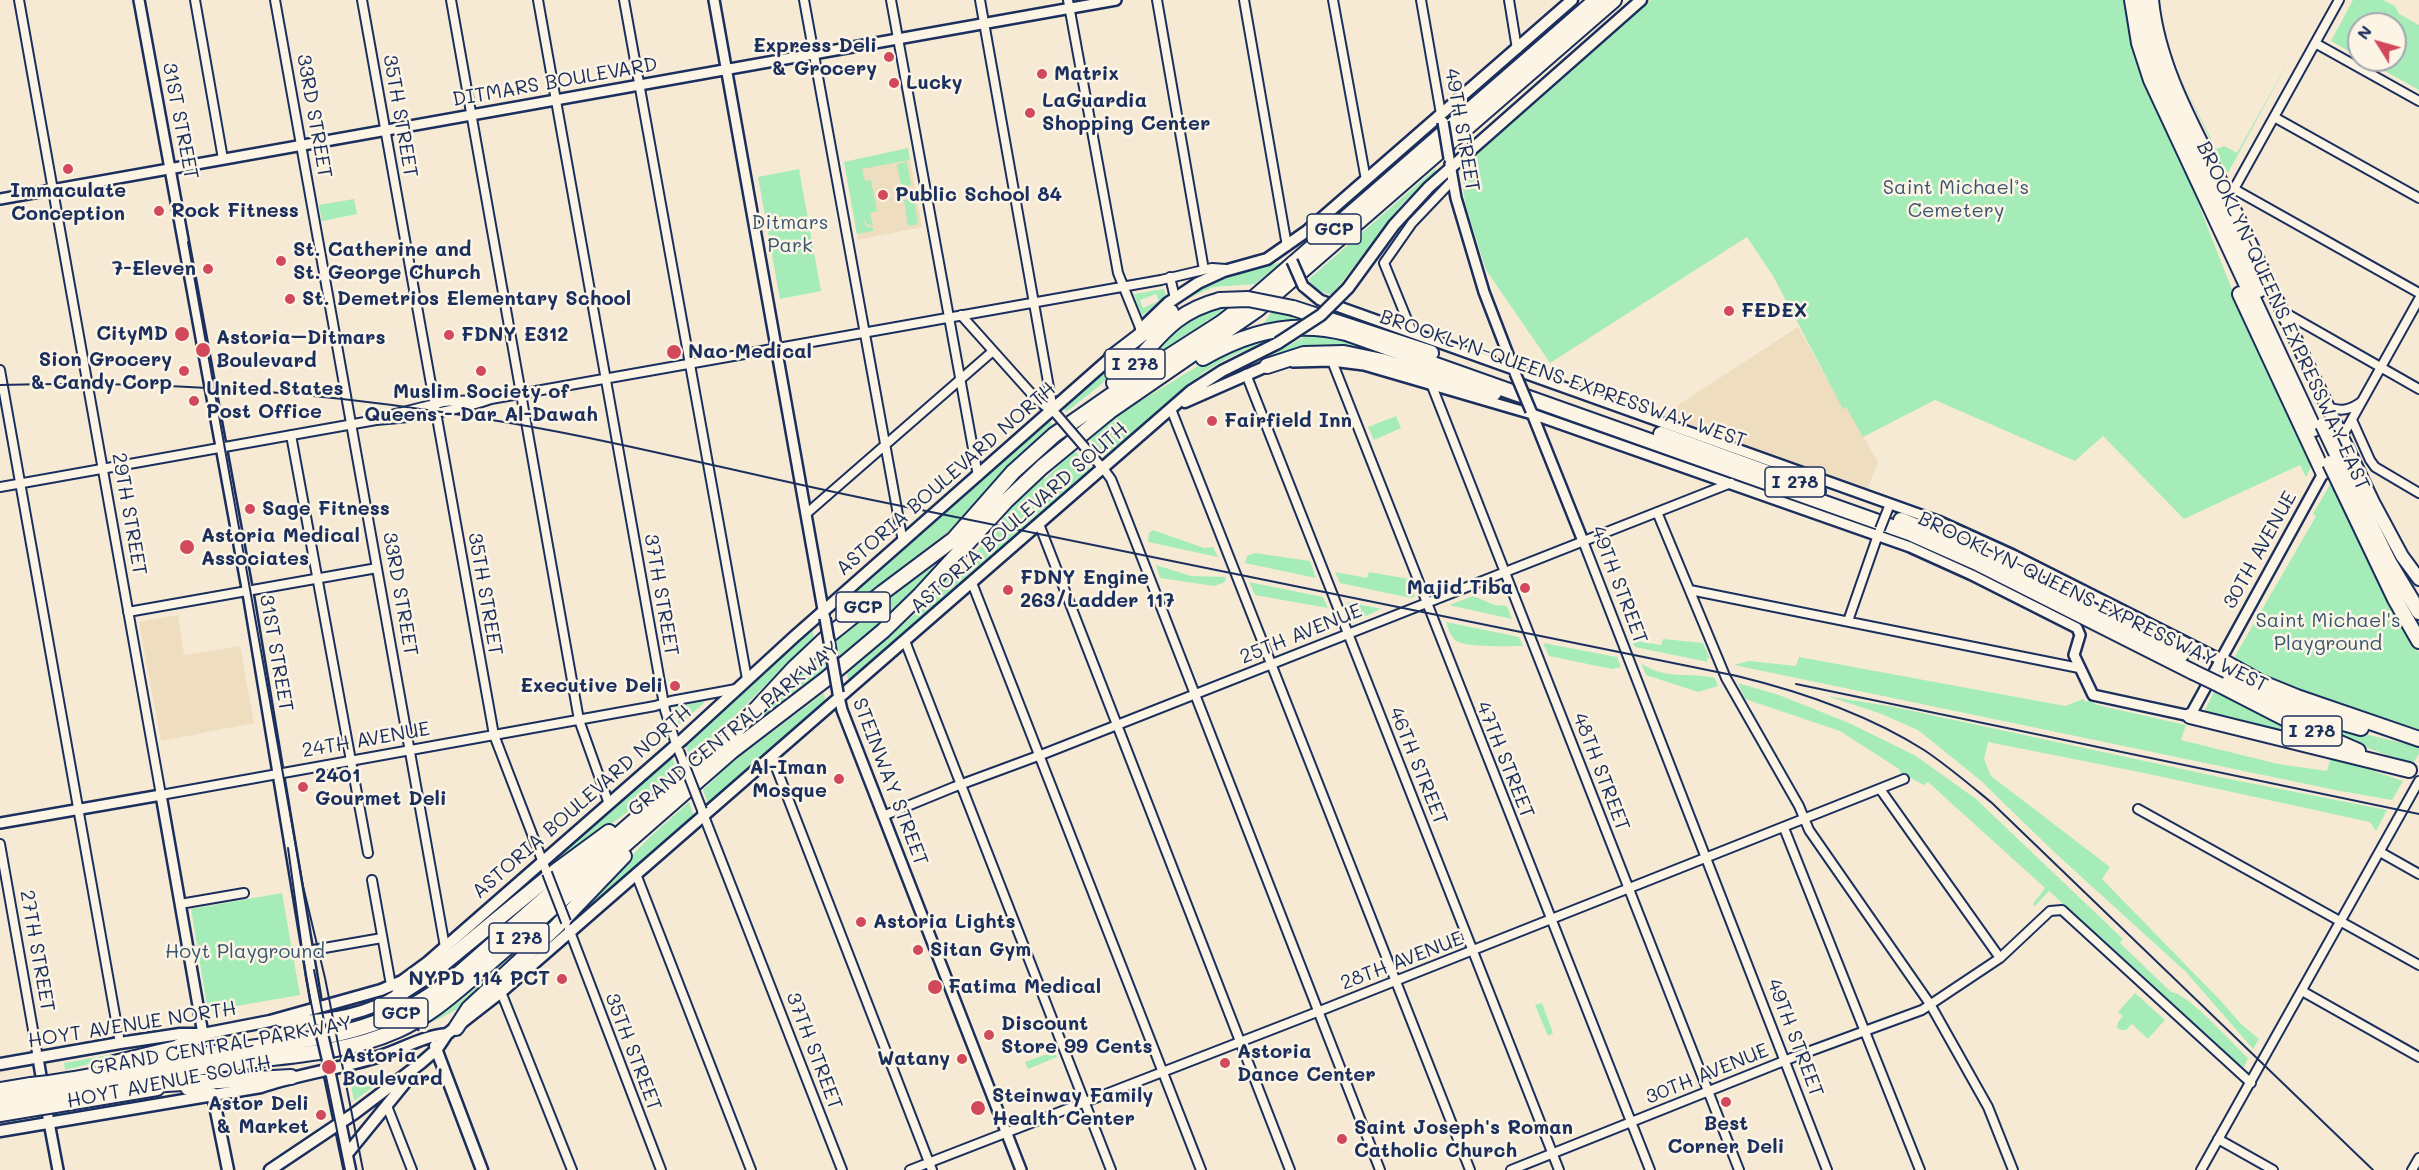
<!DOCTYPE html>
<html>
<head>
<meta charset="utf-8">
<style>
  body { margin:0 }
  #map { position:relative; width:2419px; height:1170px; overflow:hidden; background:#f6ead4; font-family:Mali,sans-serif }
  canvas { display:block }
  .north { position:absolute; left:2347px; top:12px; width:60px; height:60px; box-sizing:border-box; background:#fcf5e5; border:2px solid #a2a6af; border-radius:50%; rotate:307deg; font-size:16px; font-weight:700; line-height:24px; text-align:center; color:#1b2f5e }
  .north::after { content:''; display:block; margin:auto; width:21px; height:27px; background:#d1495b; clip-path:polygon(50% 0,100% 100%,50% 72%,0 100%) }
</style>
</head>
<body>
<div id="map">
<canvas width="2419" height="1170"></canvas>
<div class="north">N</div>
</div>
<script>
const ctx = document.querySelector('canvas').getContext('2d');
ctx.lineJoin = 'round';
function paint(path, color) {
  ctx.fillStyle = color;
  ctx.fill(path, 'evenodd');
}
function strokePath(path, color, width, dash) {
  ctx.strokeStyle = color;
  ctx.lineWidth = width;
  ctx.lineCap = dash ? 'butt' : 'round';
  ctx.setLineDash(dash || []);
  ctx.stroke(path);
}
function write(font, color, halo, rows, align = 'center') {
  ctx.font = font + ' Mali,sans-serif';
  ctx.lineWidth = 5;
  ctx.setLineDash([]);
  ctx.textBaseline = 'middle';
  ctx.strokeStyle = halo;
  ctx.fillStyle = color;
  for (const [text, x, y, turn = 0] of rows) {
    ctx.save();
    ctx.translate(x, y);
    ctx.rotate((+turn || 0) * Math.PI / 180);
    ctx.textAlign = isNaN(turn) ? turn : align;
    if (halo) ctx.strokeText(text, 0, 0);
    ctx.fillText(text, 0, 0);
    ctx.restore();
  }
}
paint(new Path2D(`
  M 908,148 L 922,227 L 858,240 L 844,162 Z
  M 1798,327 L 1843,408 L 1846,407 L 1878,462 L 1867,490 L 1661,416 Z
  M 178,615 L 184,655 L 240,646 L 254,723 L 161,741 L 139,622 Z`), '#efddc0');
paint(new Path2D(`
  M 1651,0 L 2126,0 L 2140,66 L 2187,175 L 2231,287 L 2314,461 L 2306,477 L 2300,465 L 2184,519 L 2103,436 L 2075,461 L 1935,400 L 1863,437 L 1846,407 L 1843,409 L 1773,276 L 1747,237 L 1550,363 L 1486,270 L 1465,203 L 1463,187 L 1465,176 L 1477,151 Z
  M 2353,0 L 2383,0 L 2395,6 L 2399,14 L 2419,25 L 2419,90 L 2365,60 L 2395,60 L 2395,24 L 2359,24 L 2359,57 L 2331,41 Z
  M 2292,55 L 2228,173 L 2225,171 L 2178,73 L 2216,149 L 2224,146 L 2237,153 Z
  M 908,148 L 910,160 L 862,169 L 865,181 L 871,180 L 877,211 L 870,213 L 873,226 L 867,224 L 863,216 L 866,226 L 873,228 L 874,231 L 857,234 L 844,162 Z
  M 907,162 L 911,185 L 901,187 L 897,164 Z
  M 799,169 L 821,291 L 780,299 L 758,177 Z
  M 1435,169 L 1437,171 L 1402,204 L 1332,295 C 1322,292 1314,289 1309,279 Z
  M 914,198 L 918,224 L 908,226 L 904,200 Z
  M 354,199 L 357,214 L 322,221 L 319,205 Z
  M 1282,262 L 1255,284 L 1213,287 L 1187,299 L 1185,296 C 1216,277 1247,271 1282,262 Z
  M 1164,289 L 1166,296 L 1142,316 L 1134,294 ZM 1156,294 L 1159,301 L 1143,308 L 1140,300 Z
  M 1230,304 L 1213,318 L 1206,321 L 1206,323 L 1142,364 L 1165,337 L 1198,313 Z
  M 1273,310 L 1315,324 L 1264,323 Z
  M 1162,322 C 1132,360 1104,383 1066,412 L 1063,408 Z
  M 1285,333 L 1230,357 L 1204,372 L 1105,456 L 1089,438 L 1127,409 L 1218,354 L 1253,338 Z
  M 1311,333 L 1363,345 L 1389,356 L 1354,349 L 1323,346 L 1268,357 Z
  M 1396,416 L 1401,428 L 1374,440 L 1368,427 Z
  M 1049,420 L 1054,426 L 999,476 L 954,527 L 838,616 L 836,607 Z
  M 1074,450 L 1091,470 L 848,680 L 847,672 C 873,652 897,630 921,608 C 934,595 945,578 962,570 L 1013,506 L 1041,477 L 1045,479 Z
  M 2332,481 L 2388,599 L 2419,653 L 2419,729 L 2312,699 L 2232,662 L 2236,659 L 2235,656 L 2311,525 L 2316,516 L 2313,514 Z
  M 1153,530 L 1204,548 L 1213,547 L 1218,557 L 1148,542 L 1149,533 Z
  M 953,552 L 921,590 L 847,657 L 732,743 L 819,653 L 847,629 Z
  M 1255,553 L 1310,561 L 1316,578 L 1245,563 L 1247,556 Z
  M 1156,565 L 1191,576 L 1226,577 L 1225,582 L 1214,586 L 1160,578 Z
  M 1335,572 L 1367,578 L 1369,572 L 1409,579 L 1415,596 L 1411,598 L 1340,583 Z
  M 1249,582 L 1323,597 L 1328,608 L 1255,595 Z
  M 1473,596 L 1495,605 L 1507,606 L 1512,619 L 1449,605 Z
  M 1347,602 L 1377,608 L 1381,609 L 1354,621 Z
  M 1446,622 L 1519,637 L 1523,646 C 1509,646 1464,648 1455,640 C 1450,635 1448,628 1446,622 Z
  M 812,627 L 814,637 L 691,759 L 685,744 Z
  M 1631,637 L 1642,642 L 1661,645 L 1663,639 L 1703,643 L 1710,659 L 1706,658 L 1708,662 L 1635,647 Z
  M 1543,643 L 1617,657 L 1621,667 L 1612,669 L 1549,656 Z
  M 1799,657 L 2065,706 L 2083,699 L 2086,702 L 2089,700 L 2097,705 L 2186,725 L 2181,740 L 2278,764 L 2327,771 L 2331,757 L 2403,781 L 2392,800 L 2340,791 L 1734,665 L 1749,661 L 1796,666 Z
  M 1641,663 C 1664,680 1689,672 1715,678 L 1718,686 L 1698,692 L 1646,675 Z
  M 1738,683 L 1779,695 L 1849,723 L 1916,756 L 1976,799 L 2123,939 L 2120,943 L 2171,992 C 2189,994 2233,1044 2248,1058 L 2243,1069 L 2049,891 L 2035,906 L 2033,904 L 2045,888 L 1928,782 L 1924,785 L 1901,773 L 1899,769 L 1840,731 L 1745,699 Z
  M 2215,690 L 2333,748 L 2202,716 Z
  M 824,693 L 825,701 L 708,804 L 703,790 L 731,763 Z
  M 1827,696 L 1894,707 L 2219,777 L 2387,810 L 2376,831 L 2370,822 L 2149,774 L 1988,742 L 1984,759 L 1991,776 L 2110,867 L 2102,879 L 2220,1000 L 2241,1024 L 2259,1039 L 2253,1049 L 2186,972 L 2053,851 L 1980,780 L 1918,730 L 1879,713 Z
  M 702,700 L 704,703 L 679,725 L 673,707 L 674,705 Z
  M 2314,722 L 2419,747 L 2419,754 L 2412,764 L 2368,748 L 2312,724 Z
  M 671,756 L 677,770 L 649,796 L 553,867 L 551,861 Z
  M 689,802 L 694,816 L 573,921 L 572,916 L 653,834 Z
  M 538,873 L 540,878 L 442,957 Z
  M 282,893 L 300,995 L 208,1011 L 191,909 Z
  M 517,910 L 460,961 L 416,993 L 438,972 Z
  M 555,917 L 556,920 C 519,955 479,1003 432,1022 L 463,999 Z
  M 2135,993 L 2165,1020 L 2148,1039 L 2132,1024 L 2126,1030 L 2121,1030 L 2117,1028 L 2118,1022 L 2123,1016 L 2118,1012 Z
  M 1542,1003 L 1553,1033 L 1548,1036 L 1535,1005 Z
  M 142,1049 L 142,1051 L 65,1070 L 64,1063 Z
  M 1055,1051 L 1057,1057 L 1028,1069 L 1025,1062 Z
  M 383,1075 L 384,1079 L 354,1101 L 350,1081 Z`), '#a6ecb9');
const minor = new Path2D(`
  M 19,0 L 161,795 L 655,706 L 671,701 L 736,689
  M 195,0 L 223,159
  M 275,0 L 445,947
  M 362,0 L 494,735 L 547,873
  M 451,0 L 579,720 L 609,804
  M 538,0 L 665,710 L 677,747
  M 624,0 L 747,679
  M 804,0 L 903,542
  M 891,0 L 978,476
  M 980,0 L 1053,410
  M 1068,0 L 1118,273 L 1141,330
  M 1157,0 L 1204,270
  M 1244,0 L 1287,246
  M 1333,0 L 1366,180
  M 1421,0 L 1441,114
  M 1509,0 L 1517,49
  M 2315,43 L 2419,101
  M 2274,117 L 2419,198
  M 2234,189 L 2419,293
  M 2226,193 L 2234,189 L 2339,0
  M 1170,277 L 1175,298
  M 2282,311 L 2419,389
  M 961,315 L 1038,401 L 1055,413
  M 1412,332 L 1384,263 L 1412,223 L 1452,181
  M 1332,361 L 1650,1170
  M 0,370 L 120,1043
  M 1246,374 L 1559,1170
  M 1432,386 L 1739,1170
  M 2328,407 C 2341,412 2350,410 2361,402
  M 1171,409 L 1470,1170
  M 387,416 L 443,402 L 487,399
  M 2352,420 L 2370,460 L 2375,467 L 2419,493
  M 291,435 L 368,853
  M 2342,437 L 2419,299
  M 1100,464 L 1111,479 L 1119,499 L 1380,1170
  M 0,487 L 376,420 C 414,417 455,412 491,399 L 1161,280 L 1212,268 L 1226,269
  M 1657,512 L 1726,678 L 1799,806 L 1809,830 L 1930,1004 L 1988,1107 L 2013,1170
  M 806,514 L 993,351
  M 1039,524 L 1290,1170
  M 1583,541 L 1827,1170
  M 972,583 L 1201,1170
  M 1690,590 L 2079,668
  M 128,612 L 377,568
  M 1848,621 L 1879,532
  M 905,641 L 1111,1170
  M 772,757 L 932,1170
  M 1880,789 L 2000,958
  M 2138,809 L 2419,965
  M 702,811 L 842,1170
  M 883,816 L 954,787 L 1046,753 L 1731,483
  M 1784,828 L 1920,1170
  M 0,844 L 38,1058
  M 2380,852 L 2419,874
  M 636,874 L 751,1170
  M 372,880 L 391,985
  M 180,904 L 244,893
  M 569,929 L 661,1170
  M 307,951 L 382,938
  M 2302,991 L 2419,1057
  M 501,992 L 572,1170
  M 387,1106 L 412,1170
  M 2218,1139 L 2273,1170
  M 910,1170 L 1312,1014 L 1904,779
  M 1511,1170 L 1794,1057 L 1922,1010 L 2000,958 L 2050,911 L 2062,910 L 2251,1083
  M 2201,1170 L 2419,781
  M 2412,1170 L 2419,1158`);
const tertiary = new Path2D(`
  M 139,0 L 249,599 L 317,1007
  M 714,0 L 824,615
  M 1450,164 L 1456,198 L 1484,292 L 1514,370
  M 0,199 L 1116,0
  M 1303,286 L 1320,300 L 1938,521 L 2013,555 L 2221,660
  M 1293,362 L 1332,361 L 1364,365 L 1532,414 L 1910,547 L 1972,575 L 2077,628 L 2080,635 L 2074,655 L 2093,695 L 2190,716 L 2326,468
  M 1531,411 L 1583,541
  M 838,693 L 842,710 L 1021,1170
  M 0,823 L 161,795 L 203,1034
  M 38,1058 L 43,1088
  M 45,1101 L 58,1170`);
const secondary = new Path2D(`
  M 1348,288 L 1394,225 L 1429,187 L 1641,0
  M 1141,329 L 1168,303 L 1198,283 L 1224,271 L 1267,259 L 1307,231 L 1572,0
  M 1185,402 L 1267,366
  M 280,1021 C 320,1022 364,1016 399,994 L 407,1005
  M 435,1046 L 482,1170
  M 0,1064 L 120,1043 L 180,1034 L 203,1034 L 270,1021 L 381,990 L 402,981 L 428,962 L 683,739 L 794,637 L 1115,354
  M 328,1065 L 350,1170
  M 213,1096 L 228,1170
  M 0,1131 L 261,1087 C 299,1074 339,1069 377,1057 C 401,1050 422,1036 447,1034
  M 347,1154 L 409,1078
  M 270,1170 L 355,1113 L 421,1063 L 437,1049 L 447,1034 L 501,992 L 1191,391 L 1222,371 L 1278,343`);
const primary = new Path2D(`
  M 2152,0 C 2159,70 2197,132 2227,194 C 2275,297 2324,399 2373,502 L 2402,556 L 2419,579`);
const motorway = new Path2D(`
  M 2132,0 L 2139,43 L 2151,80 L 2314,429
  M 2143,0 L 2149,39 L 2161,76 L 2259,290
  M 2240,294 L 2323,472
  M 1293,308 L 1431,353
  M 1111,358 L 1171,312
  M 1203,358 C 1247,332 1296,320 1346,333 L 1912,534 L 1975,562 L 2193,672
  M 1267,366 L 1304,354 L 1344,353 L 1382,361 L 1430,377 L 1494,393
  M 1114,383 C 1155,349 1163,315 1220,300
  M 1661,434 L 1818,491
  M 2351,484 L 2389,562 L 2419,612
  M 2342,488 L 2395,599 L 2419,641
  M 1901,520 L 1966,547 L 2181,655
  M 2221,660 L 2260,682 L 2297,697 L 2419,739
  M 2224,677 L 2301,711 L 2361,728
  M 2220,685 L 2292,722 L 2358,751
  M 2190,716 L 2409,770
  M 399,994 L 433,972 L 556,871 L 609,832
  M 456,1028 L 469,1008 L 556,927 L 624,856
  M 114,1063 L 176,1048 L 203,1034
  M 49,1083 C 105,1075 160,1062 216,1053 C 307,1038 379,1040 455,977 L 705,759 L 734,733 L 794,668 L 827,637 L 882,593 L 954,539 L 1013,472 L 1054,435 L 1146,371 L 1221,323 L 1257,295 L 1596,0
  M 148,1085 L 291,1077
  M 188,1088 L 204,1090 L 213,1096
  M 0,1090 L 31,1085
  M 53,1095 C 107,1085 161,1074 215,1065 C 276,1056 340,1056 398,1030 C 425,1018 447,1000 469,981 L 732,751 L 826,679 L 883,631 L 920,595 L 1006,501 L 1042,467 L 1110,411 L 1258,309 L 1614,0
  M 0,1104 L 33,1098
  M 55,1105 L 157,1088
  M 0,1114 L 36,1108`);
strokePath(minor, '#1b2f5e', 12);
strokePath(tertiary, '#1b2f5e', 14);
strokePath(secondary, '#1b2f5e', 15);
strokePath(primary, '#1b2f5e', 16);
strokePath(motorway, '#1b2f5e', 18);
strokePath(minor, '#fcf5e5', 8);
strokePath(tertiary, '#fcf5e5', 9);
strokePath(secondary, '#fcf5e5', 10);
strokePath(primary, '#fcf5e5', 12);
strokePath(motorway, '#fcf5e5', 14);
strokePath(new Path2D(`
  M 188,242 L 303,886 L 325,978 L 363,1170
  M 0,385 C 168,380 338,393 504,422 C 629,443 752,476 877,501 C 1163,560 1451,617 1737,676 C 1803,692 1867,714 1924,750 C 1948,766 1970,785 1992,803 L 2373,1170
  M 1796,684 L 2419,814
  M 288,848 L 306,978 L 345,1170
  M 314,970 L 330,1052`), '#1b2f5e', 2);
const minorBridge = new Path2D(`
  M 1057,415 L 1099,464
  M 1880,529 L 1888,509
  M 679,751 L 702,810
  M 547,873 L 566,922`);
const tertiaryBridge = new Path2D(`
  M 1443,122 L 1449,158
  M 1292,261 L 1303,286
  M 1515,373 L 1531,411
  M 825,618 L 838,693`);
const secondaryBridge = new Path2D(`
  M 1278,343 L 1321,315 L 1348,288
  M 407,1005 L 424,1027
  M 321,1030 L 328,1060`);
const motorwayBridge = new Path2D(`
  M 1220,300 L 1248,299 L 1293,308
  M 2323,425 L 2351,484
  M 2330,463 L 2342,488
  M 2193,672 L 2220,685
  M 31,1085 L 49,1083
  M 33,1098 L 53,1095
  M 36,1108 L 55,1105`);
strokePath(minorBridge, '#1b2f5e', 12, []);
strokePath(tertiaryBridge, '#1b2f5e', 14, []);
strokePath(secondaryBridge, '#1b2f5e', 15, []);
strokePath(motorwayBridge, '#1b2f5e', 18, []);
strokePath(minorBridge, '#fcf5e5', 8);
strokePath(tertiaryBridge, '#fcf5e5', 9);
strokePath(secondaryBridge, '#fcf5e5', 10);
strokePath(motorwayBridge, '#fcf5e5', 14);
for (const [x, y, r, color] of [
  [889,57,6,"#d1495b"],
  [1042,74,6,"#d1495b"],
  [894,83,6,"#d1495b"],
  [1030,113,6,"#d1495b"],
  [68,169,6,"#d1495b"],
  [883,195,6,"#d1495b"],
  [159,211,6,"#d1495b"],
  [281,261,6,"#d1495b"],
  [208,269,6,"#d1495b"],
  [290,299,6,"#d1495b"],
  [1729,311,6,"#d1495b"],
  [182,334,8,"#d1495b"],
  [449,335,6,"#d1495b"],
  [203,350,8,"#d1495b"],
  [674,352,8,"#d1495b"],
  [184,371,6,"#d1495b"],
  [481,371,6,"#d1495b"],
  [194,401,6,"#d1495b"],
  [1212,421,6,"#d1495b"],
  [250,509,6,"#d1495b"],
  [187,547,8,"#d1495b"],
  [1525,588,6,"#d1495b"],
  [1008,590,6,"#d1495b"],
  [675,686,6,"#d1495b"],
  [839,779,6,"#d1495b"],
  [303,787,6,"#d1495b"],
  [861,922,6,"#d1495b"],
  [918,950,6,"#d1495b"],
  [562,979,6,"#d1495b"],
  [935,987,8,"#d1495b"],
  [989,1035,6,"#d1495b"],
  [962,1059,6,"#d1495b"],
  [1225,1063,6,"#d1495b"],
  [329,1067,8,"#d1495b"],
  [1726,1102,6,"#d1495b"],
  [978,1108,8,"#d1495b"],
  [321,1115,6,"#d1495b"],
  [1342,1139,6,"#d1495b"]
]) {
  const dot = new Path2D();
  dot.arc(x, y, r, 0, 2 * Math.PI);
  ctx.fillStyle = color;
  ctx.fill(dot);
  strokePath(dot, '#fcf5e5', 2);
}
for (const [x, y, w] of [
  [1334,229,54],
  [1135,364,60],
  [1795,482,60],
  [863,607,54],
  [2312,731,60],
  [519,938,60],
  [401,1013,54]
]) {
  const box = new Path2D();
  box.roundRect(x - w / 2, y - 15, w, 30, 4.5);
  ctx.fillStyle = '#fcf5e5';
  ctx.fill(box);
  strokePath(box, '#1b2f5e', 1.5);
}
write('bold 18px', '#1b2f5e', null, [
  ["GCP",1334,229],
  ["I 278",1135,364],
  ["I 278",1795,482],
  ["GCP",863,607],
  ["I 278",2312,731],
  ["I 278",519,938],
  ["GCP",401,1013]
]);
write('bold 20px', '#1b2f5e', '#fcf5e5', [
  ["Express Deli",877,46,"right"],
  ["& Grocery",877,69,"right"],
  ["Matrix",1054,74],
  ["Lucky",906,83],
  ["LaGuardia",1042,101],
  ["Shopping Center",1042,124],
  ["Immaculate",68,191,"center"],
  ["Conception",68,214,"center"],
  ["Public School 84",895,195],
  ["Rock Fitness",171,211],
  ["St. Catherine and",293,250],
  ["St. George Church",293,273],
  ["7-Eleven",196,269,"right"],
  ["St. Demetrios Elementary School",302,299],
  ["FEDEX",1741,311],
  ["CityMD",168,334,"right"],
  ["FDNY E312",461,335],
  ["Astoria–Ditmars",216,338],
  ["Boulevard",216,361],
  ["Nao Medical",688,352],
  ["Sion Grocery",172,360,"right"],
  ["& Candy Corp",172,383,"right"],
  ["United States",206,389],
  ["Post Office",206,412],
  ["Muslim Society of",481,392,"center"],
  ["Queens - Dar Al-Dawah",481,415,"center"],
  ["Fairfield Inn",1224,421],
  ["Sage Fitness",262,509],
  ["Astoria Medical",201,536],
  ["Associates",201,559],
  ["FDNY Engine",1020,578],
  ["263/Ladder 117",1020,601],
  ["Majid Tiba",1513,588,"right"],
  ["Executive Deli",663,686,"right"],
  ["Al-Iman",827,768,"right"],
  ["Mosque",827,791,"right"],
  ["2401",315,776],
  ["Gourmet Deli",315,799],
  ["Astoria Lights",873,922],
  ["Sitan Gym",930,950],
  ["NYPD 114 PCT",550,979,"right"],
  ["Fatima Medical",948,987],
  ["Discount",1001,1024],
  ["Store 99 Cents",1001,1047],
  ["Astoria",1237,1052],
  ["Dance Center",1237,1075],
  ["Astoria",342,1056],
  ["Boulevard",342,1079],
  ["Watany",950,1059,"right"],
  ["Steinway Family",992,1096],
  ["Health Center",992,1119],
  ["Astor Deli",309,1104,"right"],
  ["& Market",309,1127,"right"],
  ["Best",1726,1124,"center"],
  ["Corner Deli",1726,1147,"center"],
  ["Saint Joseph's Roman",1354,1128],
  ["Catholic Church",1354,1151]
], 'left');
write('20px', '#1b2f5e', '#fcf5e5', [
  ["DITMARS BOULEVARD",555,82,-10],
  ["33RD STREET",314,116,80],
  ["35TH STREET",400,116,80],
  ["31ST STREET",180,121,79],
  ["49TH STREET",1462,130,80],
  ["BROOKLYN-QUEENS EXPRESSWAY EAST",2283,316,65],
  ["BROOKLYN-QUEENS EXPRESSWAY WEST",1563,379,19],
  ["ASTORIA BOULEVARD NORTH",946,479,-41],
  ["29TH STREET",129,514,80],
  ["ASTORIA BOULEVARD SOUTH",1019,518,-41],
  ["30TH AVENUE",2260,550,-61],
  ["49TH STREET",1619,585,69],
  ["33RD STREET",400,594,80],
  ["35TH STREET",485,594,80],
  ["37TH STREET",661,595,80],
  ["BROOKLYN-QUEENS EXPRESSWAY WEST",2093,602,26],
  ["25TH AVENUE",1301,634,-22],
  ["31ST STREET",276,653,80],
  ["GRAND CENTRAL PARKWAY",734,729,-39],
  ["24TH AVENUE",366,740,-10],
  ["47TH STREET",1505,760,68],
  ["46TH STREET",1418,766,68],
  ["48TH STREET",1601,772,69],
  ["STEINWAY STREET",890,782,69],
  ["ASTORIA BOULEVARD NORTH",582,802,-41],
  ["27TH STREET",37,951,80],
  ["28TH AVENUE",1402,961,-21],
  ["HOYT AVENUE NORTH",132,1025,-9],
  ["49TH STREET",1795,1038,69],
  ["GRAND CENTRAL PARKWAY",221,1046,-10],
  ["37TH STREET",814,1051,69],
  ["35TH STREET",633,1052,69],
  ["30TH AVENUE",1707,1074,-22],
  ["HOYT AVENUE SOUTH",169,1082,-11]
]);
write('20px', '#375570', '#fcf5e5', [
  ["Saint Michael’s",1956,188],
  ["Cemetery",1956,211],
  ["Ditmars",790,223],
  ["Park",790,246],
  ["Saint Michael's",2328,621],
  ["Playground",2328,644],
  ["Hoyt Playground",245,952]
]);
</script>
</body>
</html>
